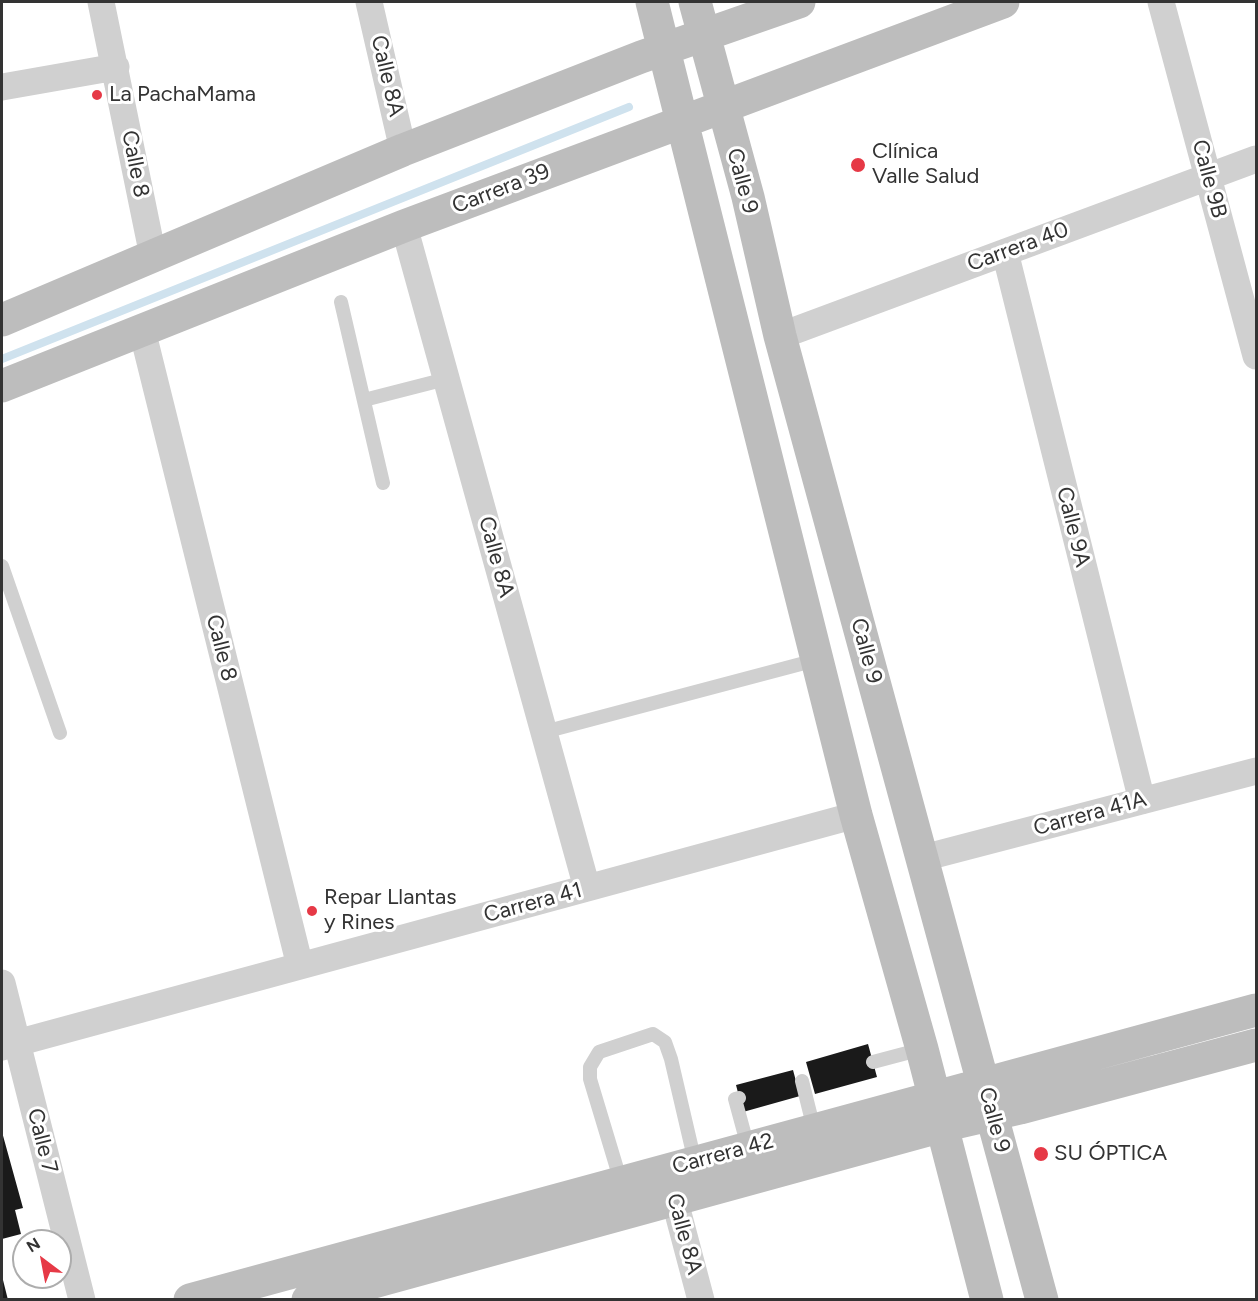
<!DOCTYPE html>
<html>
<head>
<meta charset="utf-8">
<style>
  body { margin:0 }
  #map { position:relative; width:1258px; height:1301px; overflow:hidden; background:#fff; font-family:Figtree,sans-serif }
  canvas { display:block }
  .frame { position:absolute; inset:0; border:3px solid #333; pointer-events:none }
  .north { position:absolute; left:12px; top:1229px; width:60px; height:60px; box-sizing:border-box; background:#fff; border:2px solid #adadad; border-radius:50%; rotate:328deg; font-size:16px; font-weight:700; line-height:24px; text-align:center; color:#333 }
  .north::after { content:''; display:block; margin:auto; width:21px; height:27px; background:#e63946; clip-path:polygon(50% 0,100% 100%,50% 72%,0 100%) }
</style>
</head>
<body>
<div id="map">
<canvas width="1258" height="1301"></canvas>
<div class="frame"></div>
<div class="north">N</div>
</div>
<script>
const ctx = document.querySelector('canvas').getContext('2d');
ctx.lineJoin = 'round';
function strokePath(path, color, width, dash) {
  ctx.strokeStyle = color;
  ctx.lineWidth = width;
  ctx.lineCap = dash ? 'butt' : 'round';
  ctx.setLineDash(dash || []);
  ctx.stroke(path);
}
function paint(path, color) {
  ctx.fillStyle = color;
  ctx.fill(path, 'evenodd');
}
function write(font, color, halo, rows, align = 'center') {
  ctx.font = font + ' Figtree,sans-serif';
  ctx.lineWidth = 6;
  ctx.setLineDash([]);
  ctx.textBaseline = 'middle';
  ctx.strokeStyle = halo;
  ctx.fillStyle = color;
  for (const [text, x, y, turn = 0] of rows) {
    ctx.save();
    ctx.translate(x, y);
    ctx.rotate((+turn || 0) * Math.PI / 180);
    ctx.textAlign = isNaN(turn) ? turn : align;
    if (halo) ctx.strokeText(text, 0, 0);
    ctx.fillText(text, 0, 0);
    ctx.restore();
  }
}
strokePath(new Path2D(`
  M 2,359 L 629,107`), '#cfe2ee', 8);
paint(new Path2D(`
  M 868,1044 L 877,1077 L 815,1094 L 806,1062 Z
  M 793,1070 L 800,1096 L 743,1112 L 736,1085 Z
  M 2,1132 L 23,1208 L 15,1210 L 21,1234 L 2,1239 Z
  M 2,1276 L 8,1300 L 2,1300 Z`), '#1a1a1a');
strokePath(new Path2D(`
  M 341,302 L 383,483
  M 364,400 L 446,379
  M 2,566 L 60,733
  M 544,732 L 816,660
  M 873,1062 L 922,1049
  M 802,1081 L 814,1129
  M 739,1098 L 735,1099 L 748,1147
  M 621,1182 L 590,1079 L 590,1067 L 599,1052 L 653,1034 L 665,1042 L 671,1059 L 695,1162`), '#d0d0d0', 14);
strokePath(new Path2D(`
  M 101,2 L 153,256
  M 369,2 L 403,150
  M 1161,2 L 1256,356
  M 2,87 L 116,67
  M 404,226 L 587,888
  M 1005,252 L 1142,801
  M 142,330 L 300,966
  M 780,336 L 1256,159
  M 923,858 L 1256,771
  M 2,983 L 82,1300
  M 2,1047 L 856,815
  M 669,1179 L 701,1300`), '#d0d0d0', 27);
strokePath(new Path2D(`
  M 652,2 L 856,815 L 922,1049 L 987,1300
  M 695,2 L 748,197 L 780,336 L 1042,1300
  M 2,320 L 403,150 L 641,57 L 799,2
  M 2,386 L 404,226 L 1003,2
  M 190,1300 L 1256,1010
  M 308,1300 L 942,1126 L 1020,1108 L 1256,1045`), '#bdbdbd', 33);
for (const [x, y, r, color] of [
  [97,95,6,"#e63946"],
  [858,165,8,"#e63946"],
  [312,911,6,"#e63946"],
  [1041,1154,8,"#e63946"]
]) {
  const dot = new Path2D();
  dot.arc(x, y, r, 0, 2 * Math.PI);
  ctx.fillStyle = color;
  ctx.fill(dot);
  strokePath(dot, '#fff', 2);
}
write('22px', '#333', '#fff', [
  ["Calle 8A",387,76,77],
  ["Calle 8",135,164,79],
  ["Calle 9B",1209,179,75],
  ["Calle 9",742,181,75],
  ["Carrera 39",501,189,-21],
  ["Carrera 40",1018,247,-20],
  ["Calle 9A",1073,527,76],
  ["Calle 8A",496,557,75],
  ["Calle 8",221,648,76],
  ["Calle 9",866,651,75],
  ["Carrera 41A",1090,814,-15],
  ["Carrera 41",533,903,-15],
  ["Calle 9",994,1120,75],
  ["Calle 7",42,1141,76],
  ["Carrera 42",723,1154,-15],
  ["Calle 8A",684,1234,75]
]);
write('22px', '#333', '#fff', [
  ["La PachaMama",109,95],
  ["Clínica",872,152],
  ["Valle Salud",872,177],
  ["Repar Llantas",324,898],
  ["y Rines",324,923],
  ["SU ÓPTICA",1054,1154]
], 'left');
</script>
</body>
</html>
